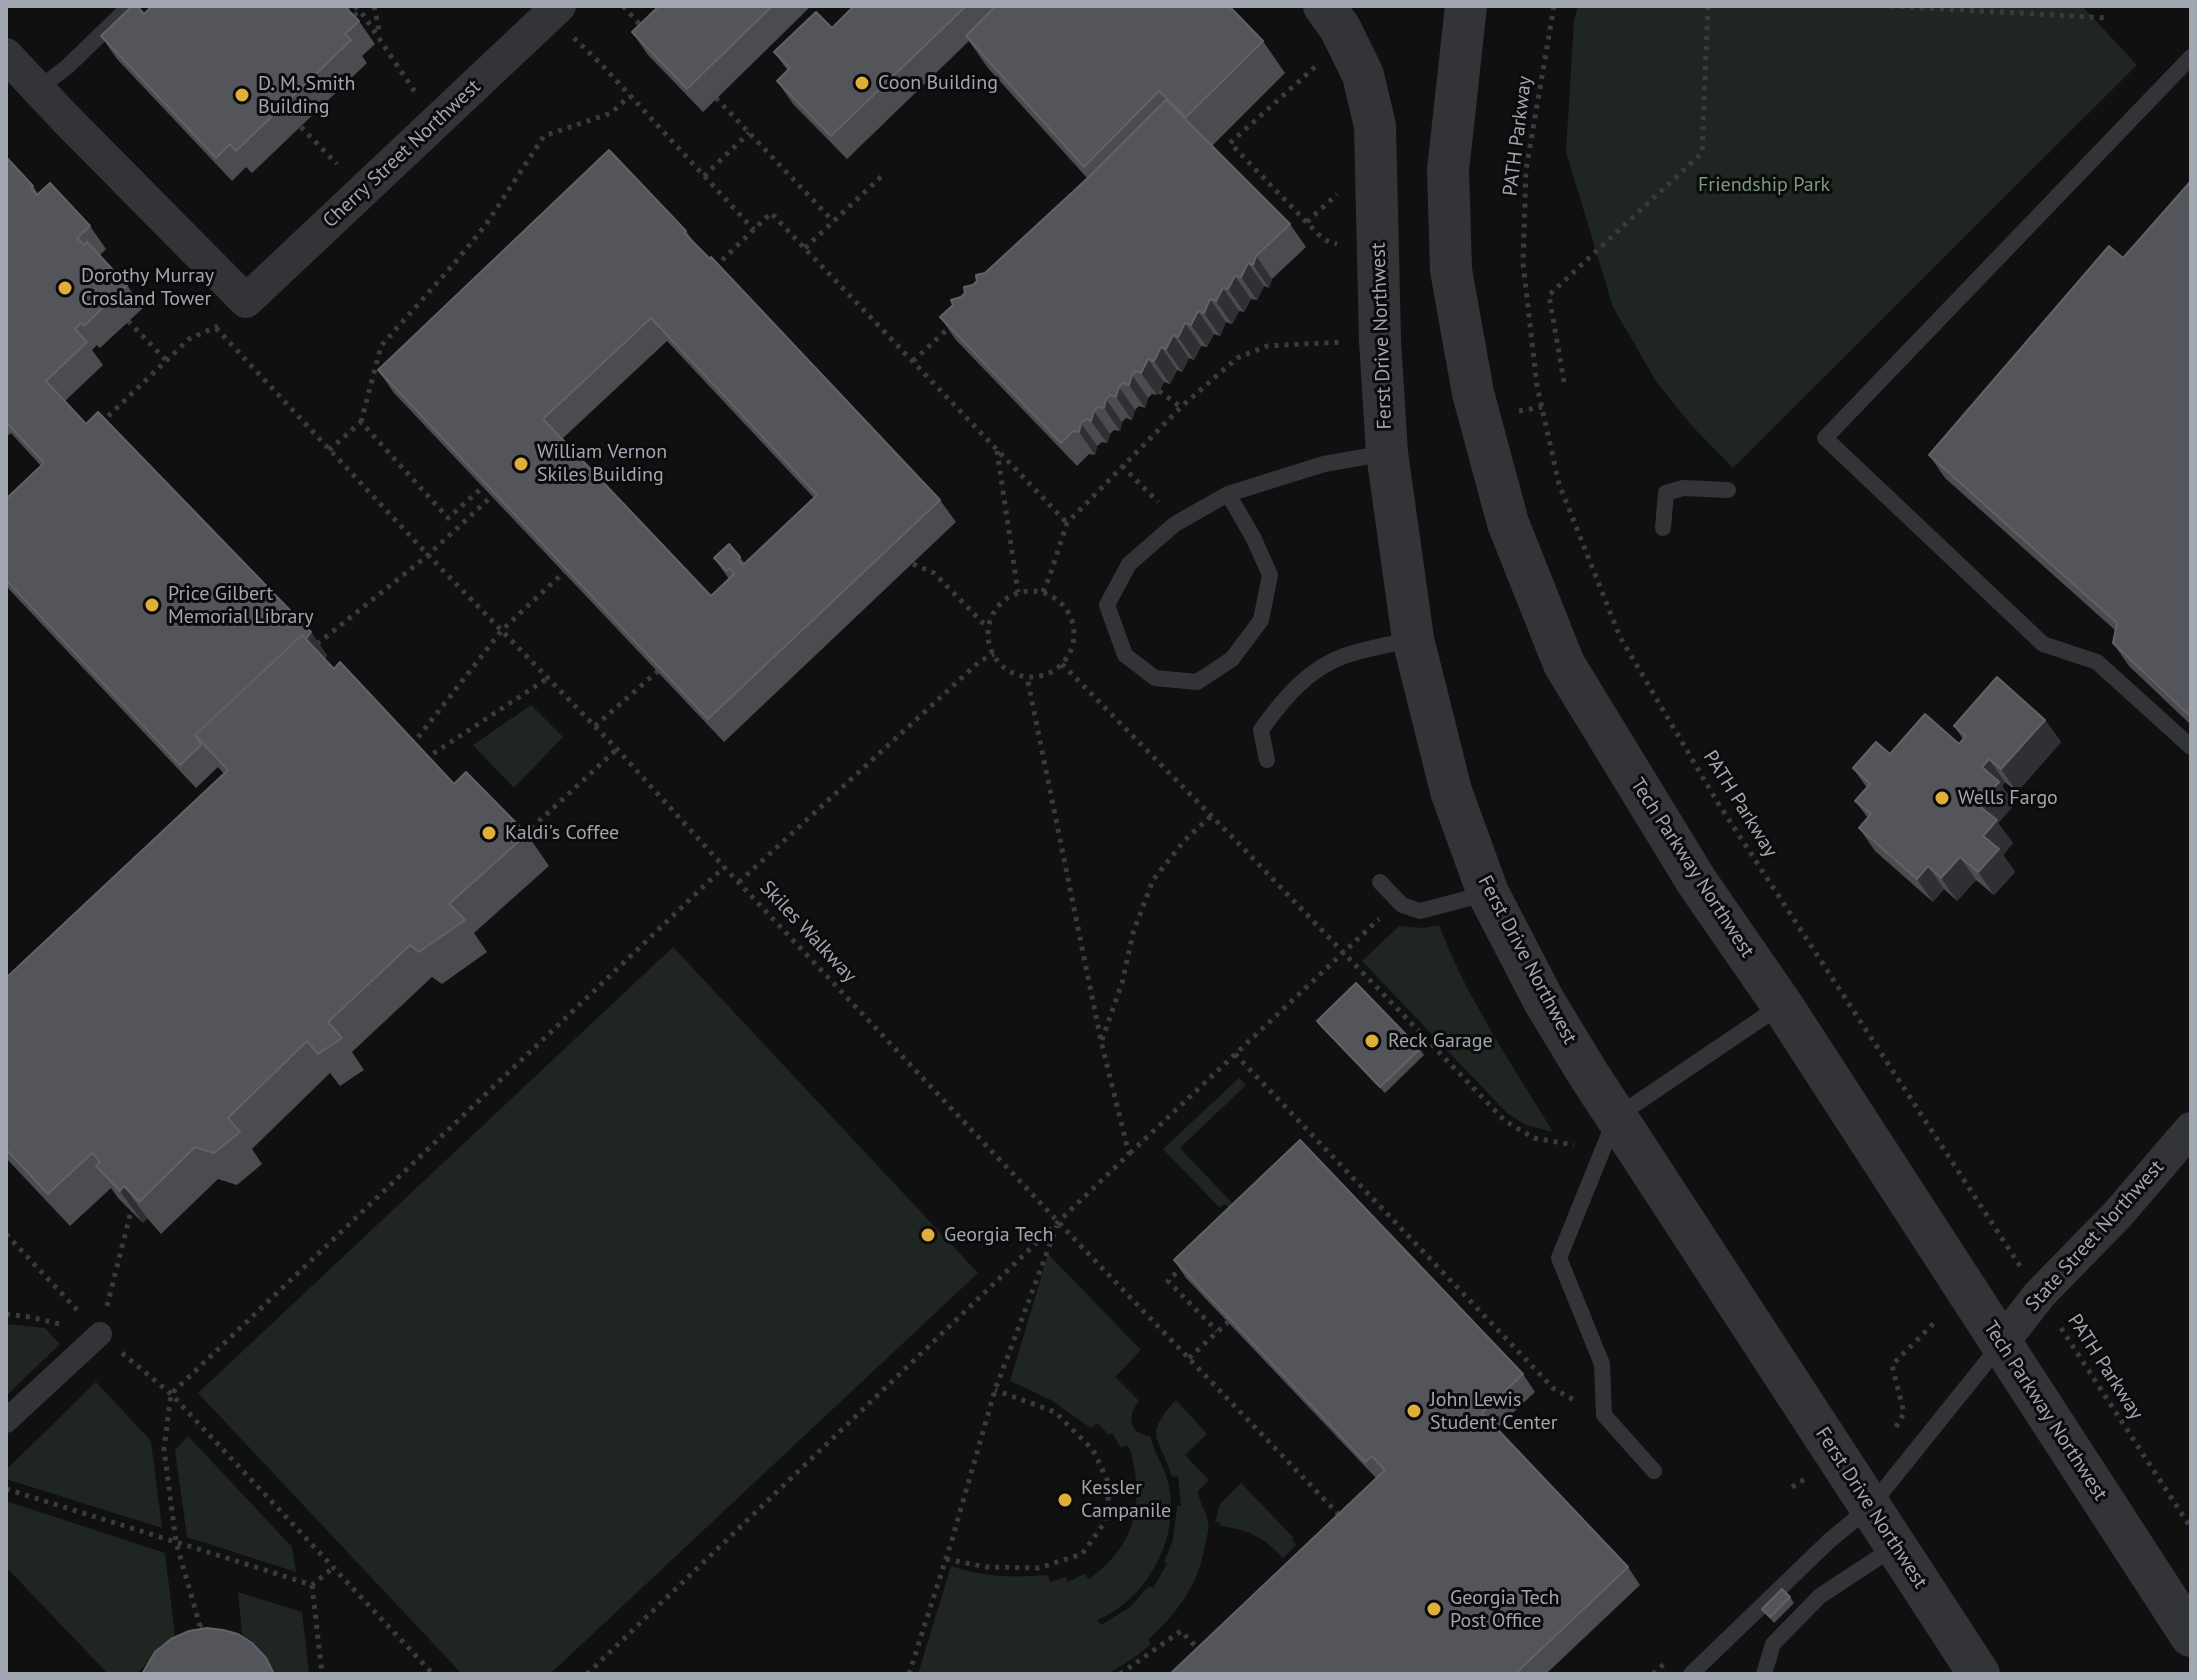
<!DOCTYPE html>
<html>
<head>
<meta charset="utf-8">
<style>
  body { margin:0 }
  #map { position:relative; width:2197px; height:1680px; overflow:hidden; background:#101011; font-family:"PT Sans",sans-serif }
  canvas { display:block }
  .frame { position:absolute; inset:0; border:8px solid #a2a6b1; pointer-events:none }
</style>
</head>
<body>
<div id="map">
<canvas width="2197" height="1680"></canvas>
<div class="frame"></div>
</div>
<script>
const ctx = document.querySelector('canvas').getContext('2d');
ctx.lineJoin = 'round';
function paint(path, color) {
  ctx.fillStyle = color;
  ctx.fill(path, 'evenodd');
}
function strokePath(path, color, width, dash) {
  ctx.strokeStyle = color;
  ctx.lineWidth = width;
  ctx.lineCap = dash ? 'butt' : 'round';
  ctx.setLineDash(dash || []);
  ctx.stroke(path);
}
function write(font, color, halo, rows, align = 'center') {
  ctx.font = font + ' "PT Sans",sans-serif';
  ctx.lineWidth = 6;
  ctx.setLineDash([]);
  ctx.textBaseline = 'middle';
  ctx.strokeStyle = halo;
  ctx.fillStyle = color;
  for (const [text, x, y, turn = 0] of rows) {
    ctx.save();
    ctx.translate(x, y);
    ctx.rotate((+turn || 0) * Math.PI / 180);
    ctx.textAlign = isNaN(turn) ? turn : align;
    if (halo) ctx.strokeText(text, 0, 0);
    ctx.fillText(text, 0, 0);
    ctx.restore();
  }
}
paint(new Path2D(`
  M 1578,6 L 2082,6 L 2137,65 L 1733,468 L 1692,426 L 1657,383 L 1613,307 L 1566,152 L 1574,21 Z
  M 531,705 L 563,737 L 514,788 L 473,745 Z
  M 1439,925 C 1467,999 1512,1064 1553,1132 L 1526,1125 L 1507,1113 L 1362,961 L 1399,926 L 1424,928 Z
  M 673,947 L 978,1273 L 550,1674 L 462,1674 L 198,1393 Z
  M 1239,1078 L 1246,1085 L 1180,1148 L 1233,1204 L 1229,1208 L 1225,1204 L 1220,1208 L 1163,1149 Z
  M 1048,1254 L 1141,1350 L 1115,1377 L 1139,1401 C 1127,1416 1128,1433 1150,1436 C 1154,1452 1164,1466 1168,1482 C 1182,1536 1147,1600 1097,1620 L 1101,1625 L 1129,1608 L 1149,1586 L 1153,1588 L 1167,1564 L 1164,1562 L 1173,1540 L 1177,1506 L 1181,1506 L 1178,1476 L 1172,1477 C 1161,1438 1141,1437 1176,1400 L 1207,1434 L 1185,1455 L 1209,1480 L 1198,1491 C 1199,1502 1206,1511 1208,1521 C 1210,1528 1206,1539 1205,1546 C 1198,1586 1177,1613 1148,1640 L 1151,1644 L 1138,1655 L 1108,1674 L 918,1674 L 951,1566 C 983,1577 1014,1578 1048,1575 L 1050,1582 L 1066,1577 L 1068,1582 L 1084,1574 L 1089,1579 C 1136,1545 1145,1504 1130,1449 L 1127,1445 L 1121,1448 L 1112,1433 L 1109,1435 L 1097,1423 L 1091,1428 L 1051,1400 L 1010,1381 Z
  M 6,1324 L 45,1328 L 60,1344 L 6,1396 Z
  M 96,1382 L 151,1441 L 162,1528 L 6,1479 L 6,1470 Z
  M 188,1436 L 292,1547 L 296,1572 L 187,1537 L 175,1450 Z
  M 1241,1483 L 1294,1538 L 1292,1540 L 1296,1545 L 1283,1558 C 1263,1537 1250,1530 1220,1526 L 1219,1522 L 1215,1522 L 1220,1504 Z
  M 6,1501 L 165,1553 L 175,1636 L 136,1674 L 108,1674 L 6,1567 Z
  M 238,1592 L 302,1612 L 309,1674 L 276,1674 L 244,1654 Z`), '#1f2520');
strokePath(new Path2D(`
  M 347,6 L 357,16 L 353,21
  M 355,6 L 364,16 L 415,92
  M 374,6 L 380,35
  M 623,6 L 644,29
  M 1554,6 L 1526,170 L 1523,263 L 1537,386 L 1559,484 L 1620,637 L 1718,803 L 2020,1266
  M 1890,6 L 2109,18
  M 574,38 L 601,64 L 754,230
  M 1315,67 L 1230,143 L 1318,234 L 1329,242 L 1337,244
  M 716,98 L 833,221
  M 301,127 L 337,164
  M 704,176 L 749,133
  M 1307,222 L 1337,194
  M 805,248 L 883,175
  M 715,267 L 771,213 L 1067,523
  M 128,321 L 166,360
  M 216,328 L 428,555 L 617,749 L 724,867 L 1080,1245 L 1343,1519
  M 913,361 L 951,326
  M 1564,382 L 1549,295 L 1702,153 L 1708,6
  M 1159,391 L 1181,407
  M 1519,411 L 1542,407
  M 361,422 L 381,346 L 452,266 L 485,226 L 544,136 L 611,113 L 630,96
  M 101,423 L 189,339 L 218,326
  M 329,450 L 361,422 L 448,518 L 483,487
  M 997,451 L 1018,592
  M 1122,466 L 1158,502
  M 913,564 L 934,573 L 983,623 L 989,627
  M988 634a43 43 0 1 1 86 0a43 43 0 1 1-86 0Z
  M 1043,592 L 1049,578 L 1067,523 L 1181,407 L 1237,358 L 1267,346 L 1343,342
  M 317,644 L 428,555 L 492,496
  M 1062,664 L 1242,847 L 1505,1121 L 1534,1138 L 1574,1145
  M 595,726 L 658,671
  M 412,745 L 502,630 L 564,572
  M 425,759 L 548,678
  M 524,835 L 617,749
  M 739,882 L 980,661 L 994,654
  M 1102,1040 L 1122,983 L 1133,933 L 1153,880 L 1184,841 L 1211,816
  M 1235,1054 L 1554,1389 L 1576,1401
  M 1130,1153 L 1379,919
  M 6,1234 L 80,1313
  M 1183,1266 L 1168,1281 L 1217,1331
  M 107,1306 L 131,1211
  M 6,1314 L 30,1317 L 64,1325
  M 2061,1328 L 2191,1528
  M 122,1353 L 171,1394 L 433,1674
  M 1189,1358 L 1228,1322
  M 1896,1427 L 1904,1413 L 1892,1365 L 1937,1320
  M 1792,1487 L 1805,1479
  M 6,1489 L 176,1542 L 164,1449 L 171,1394 L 724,867
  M 946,1559 L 986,1567 L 1039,1568 L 1082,1554 L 1105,1522 L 1110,1486 L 1093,1450 L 1055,1412 L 995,1390
  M 312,1585 L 322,1674
  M 192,1633 L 200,1626 L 176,1542 L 312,1585 L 334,1567
  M 587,1674 L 1129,1154 L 1101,1041 L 1027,677
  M 909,1674 L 951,1543 L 995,1390 L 1057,1226
  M 1120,1674 L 1181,1631 L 1201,1652
  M 1653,1674 L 1665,1663`), '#393b3f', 5, [4, 6]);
strokePath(new Path2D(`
  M 2191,57 L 1825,438 L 2043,644 L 2097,662 L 2191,747
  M 38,89 L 67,67 L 130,6
  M 1228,494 L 1253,537 L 1270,575 L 1261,620 L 1232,659 L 1197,682 L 1155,678 L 1125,655 L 1107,605 L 1129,564 L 1175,524 L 1228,494 L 1324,464 L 1387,453
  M 1663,528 L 1666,493 L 1683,488 L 1728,490
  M 1267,760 L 1261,730 C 1283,699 1308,669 1344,656 C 1366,648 1390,645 1412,639
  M 1380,882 L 1402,905 L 1420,911 L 1485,894
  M 1654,1471 L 1604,1415 L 1602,1364 L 1559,1258 L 1616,1117 L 1780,1006
  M 1691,1674 L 1829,1541 L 1870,1507 L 2001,1344
  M 1764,1674 L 1773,1644 L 1820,1596 L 1896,1546`), '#333438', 16);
strokePath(new Path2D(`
  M 6,1421 L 100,1334`), '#333438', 24);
strokePath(new Path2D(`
  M 6,55 L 65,118 L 246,301 L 559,6
  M 2001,1344 L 2039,1295 L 2118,1214 L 2191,1129`), '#333438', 34);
strokePath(new Path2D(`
  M 1324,6 L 1340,28 L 1363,75 L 1375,126 L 1380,341 L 1387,453 L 1413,639 L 1451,791 L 1488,893 L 1544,1001 L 1587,1072 L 1979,1674
  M 1466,6 L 1448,170 L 1451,270 L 1473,393 L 1508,523 L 1564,664 L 1697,882 L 1782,1005 L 2191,1636`), '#333438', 42);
paint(new Path2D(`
  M 659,6 L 811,6 L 703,112 L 648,55 L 632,32 Z
  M 854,6 L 1229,6 L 1263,41 L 1285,73 L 1212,146 L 1290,224 L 1306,247 L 1272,279 L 1269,288 L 1264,286 L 1257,300 L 1251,299 L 1244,312 L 1239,311 L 1232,324 L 1226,322 L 1220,336 L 1214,334 L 1207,347 L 1201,346 L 1194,360 L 1189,358 L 1182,372 L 1177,370 L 1170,384 L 1164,382 L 1157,395 L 1152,394 L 1148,398 L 1145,408 L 1139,406 L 1135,410 L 1132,420 L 1126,418 L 1122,422 L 1120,431 L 1114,430 L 1110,434 L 1107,443 L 1102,442 L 1097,446 L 1095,455 L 1089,454 L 1077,466 L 956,340 L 940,317 L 1088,179 L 988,68 L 969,41 L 847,159 L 793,104 L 777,81 L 788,71 L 774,52 L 832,28 Z
  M 144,14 L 359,21 L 375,44 L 362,56 L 367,63 L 252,173 L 246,167 L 232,181 L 117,59 L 101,36 Z
  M 6,157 L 33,186 L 38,194 L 90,226 L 106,249 L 99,256 L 127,285 L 143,308 L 100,348 L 97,345 L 92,350 L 103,365 L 65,401 L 86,424 L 327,655 L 325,659 L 454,784 L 527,834 L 549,866 L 474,933 L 487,952 L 442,984 L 432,977 L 352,1052 L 364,1070 L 340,1086 L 330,1073 L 252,1149 L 262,1164 L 237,1185 L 218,1179 L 161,1234 L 147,1218 L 143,1223 L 118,1198 L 111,1188 L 70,1226 L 6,1158 L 6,978 L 224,774 L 218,767 L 196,788 L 6,586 L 6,499 L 41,466 L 11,433 L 6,437 Z
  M 2191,181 L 2191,725 L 2129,666 L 2113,643 L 2116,631 L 1945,478 L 1929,455 L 2123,258 Z
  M 686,231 L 695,244 L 940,500 L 956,522 L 724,742 L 394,393 L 378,370 ZM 667,341 L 814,498 L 745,564 L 740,557 L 714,558 L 729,579 L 711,596 L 562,439 Z
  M 2045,720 L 2061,742 L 2017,792 L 2005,782 L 2002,786 L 2015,804 L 1998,823 L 2013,843 L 2003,855 L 2015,872 L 1994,895 L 1976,880 L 1957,901 L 1944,889 L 1933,902 L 1875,851 L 1859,828 L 1868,818 L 1855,801 L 1867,788 L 1853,768 L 1890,754 L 1959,744 L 1963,739 L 1954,726 Z
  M 1317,1021 L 1420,1049 L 1424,1055 L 1385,1093 L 1321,1027 Z
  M 1174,1260 L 1523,1374 L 1535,1392 L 1496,1429 L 1628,1567 L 1640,1585 L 1546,1674 L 1170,1674 L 1376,1478 L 1186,1278 Z
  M 1790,1597 L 1794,1603 L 1774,1623 L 1762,1609 Z`), '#4b4c50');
paint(new Path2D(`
  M 1256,256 L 1272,279 L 1269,288 L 1253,265 Z
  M 1248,263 L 1264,286 L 1257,300 L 1241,277 Z
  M 1235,276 L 1251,299 L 1244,312 L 1228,289 Z
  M 1223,288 L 1239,311 L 1232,324 L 1216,301 Z
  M 1210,299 L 1226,322 L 1220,336 L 1204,313 Z
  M 1198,311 L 1214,334 L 1207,347 L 1191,325 Z
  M 1185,323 L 1201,346 L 1194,360 L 1178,337 Z
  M 1173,335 L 1189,358 L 1182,372 L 1166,349 Z
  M 1161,347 L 1177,370 L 1170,384 L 1154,361 Z
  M 1148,359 L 1164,382 L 1157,395 L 1141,373 Z
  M 1132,375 L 1148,398 L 1145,408 L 1129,385 Z
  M 1119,387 L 1135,410 L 1132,420 L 1116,397 Z
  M 1106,399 L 1122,422 L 1120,431 L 1104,408 Z
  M 1094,411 L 1110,434 L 1107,443 L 1091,421 Z
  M 1081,423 L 1097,446 L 1095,455 L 1079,432 Z
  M 311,632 L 327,655 L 321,663 L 305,640 Z
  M 2045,720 L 2061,742 L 2017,792 L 2001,769 Z
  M 1989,759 L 2005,782 L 2002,786 L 2015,804 L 1998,823 L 2013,843 L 2003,855 L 2015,872 L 1994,895 L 1978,872 L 1978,805 L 1982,767 Z
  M 1960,857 L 1976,880 L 1957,901 L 1941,878 Z
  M 1928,866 L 1944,889 L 1933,902 L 1917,879 Z
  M 124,1186 L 147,1218 L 143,1223 L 120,1191 Z`), '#2f3033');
const building = new Path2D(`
  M 132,6 L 137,6 L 144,14 L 152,6 L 344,6 L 359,21 L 345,34 L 351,40 L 236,151 L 230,144 L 216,158 L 101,36 Z
  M 659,6 L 772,6 L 687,89 L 632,32 Z
  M 854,6 L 966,6 L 831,136 L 777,81 L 790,68 L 774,52 L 816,12 L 832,28 Z
  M 996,6 L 1229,6 L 1263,41 L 1186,117 L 1159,91 L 1084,167 L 966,36 Z
  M 1166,100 L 1290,224 L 1256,256 L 1253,265 L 1248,263 L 1241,277 L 1235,276 L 1228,289 L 1223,288 L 1216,301 L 1210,299 L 1204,313 L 1198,311 L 1191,325 L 1185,323 L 1178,337 L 1173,335 L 1166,349 L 1161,347 L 1154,361 L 1148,359 L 1141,373 L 1136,371 L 1132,375 L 1129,385 L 1123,383 L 1119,387 L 1116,397 L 1110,395 L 1106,399 L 1104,408 L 1098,407 L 1094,411 L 1091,421 L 1086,419 L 1081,423 L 1079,432 L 1073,431 L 1061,443 L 940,317 L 953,305 L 951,300 L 961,297 L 965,293 L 964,287 L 973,285 L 977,281 L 976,275 L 985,273 L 1090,176 Z
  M 609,150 L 686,231 L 684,233 L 710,259 L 711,257 L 940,500 L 708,719 L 378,370 ZM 651,318 L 817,495 L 743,565 L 738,560 L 740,557 L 729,544 L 714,558 L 727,571 L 730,568 L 734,574 L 711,596 L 543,419 Z
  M 6,157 L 33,186 L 31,188 L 37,195 L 50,183 L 90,226 L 77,238 L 84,245 L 87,242 L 127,285 L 84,326 L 81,323 L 75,329 L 87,342 L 46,381 L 86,424 L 98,412 L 311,632 L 306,639 L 302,635 L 195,735 L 201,745 L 180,765 L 6,580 L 6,499 L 44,463 L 6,422 Z
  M 2191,181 L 2191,717 L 2113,643 L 2117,623 L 1929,455 L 2109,246 L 2123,258 Z
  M 302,635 L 334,669 L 340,662 L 454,784 L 466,772 L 527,834 L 449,904 L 465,920 L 419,952 L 410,945 L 328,1022 L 342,1038 L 318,1054 L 307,1041 L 228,1118 L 240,1132 L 214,1153 L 195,1147 L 139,1202 L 124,1186 L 120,1191 L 96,1166 L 100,1162 L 92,1153 L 48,1194 L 6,1149 L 6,978 L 228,770 L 195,735 Z
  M 1997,677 L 2045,720 L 2001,769 L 1989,759 L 1982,767 L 1999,782 L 1978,805 L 1997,820 L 1983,836 L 1999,849 L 1978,872 L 1960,857 L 1941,878 L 1928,866 L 1917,879 L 1859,828 L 1871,814 L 1855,801 L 1870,784 L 1853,768 L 1876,742 L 1890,754 L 1925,714 L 1959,744 L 1966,736 L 1954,726 Z
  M 1356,983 L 1420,1049 L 1380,1087 L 1317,1021 Z
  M 1300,1140 L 1523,1374 L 1482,1413 L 1628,1567 L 1515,1674 L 1170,1674 L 1385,1470 L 1372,1456 L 1365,1462 L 1174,1260 Z
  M 1782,1589 L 1790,1597 L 1770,1617 L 1762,1609 Z
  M 207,1628 L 223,1630 L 238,1634 L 252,1643 L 266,1658 L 274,1674 L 142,1674 L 155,1652 L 171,1639 L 189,1631 Z`);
paint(building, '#54555b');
strokePath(building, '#606268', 2);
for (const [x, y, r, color] of [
  [862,83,8,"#e0af3a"],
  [242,95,8,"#e0af3a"],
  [65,288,8,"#e0af3a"],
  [521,464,8,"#e0af3a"],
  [152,605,8,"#e0af3a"],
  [1942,798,8,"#e0af3a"],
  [489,833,8,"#e0af3a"],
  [1372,1041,8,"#e0af3a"],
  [928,1235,8,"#e0af3a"],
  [1414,1411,8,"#e0af3a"],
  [1065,1500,8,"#e0af3a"],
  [1434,1609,8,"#e0af3a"]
]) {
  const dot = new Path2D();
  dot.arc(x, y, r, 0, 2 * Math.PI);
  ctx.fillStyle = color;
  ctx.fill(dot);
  strokePath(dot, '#0b0b0c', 3);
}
write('20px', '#a2a6b1', '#0b0b0c', [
  ["Coon Building",878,83],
  ["D. M. Smith",258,84],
  ["Building",258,107],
  ["Dorothy Murray",81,276],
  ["Crosland Tower",81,299],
  ["William Vernon",537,452],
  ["Skiles Building",537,475],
  ["Price Gilbert",168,594],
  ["Memorial Library",168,617],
  ["Wells Fargo",1958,798],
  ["Kaldi's Coffee",505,833],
  ["Reck Garage",1388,1041],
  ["Georgia Tech",944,1235],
  ["John Lewis",1430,1400],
  ["Student Center",1430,1423],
  ["Kessler",1081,1488],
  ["Campanile",1081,1511],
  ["Georgia Tech",1450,1598],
  ["Post Office",1450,1621]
], 'left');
write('20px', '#a2a6b1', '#0b0b0c', [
  ["PATH Parkway",1518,136,-83],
  ["Cherry Street Northwest",402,154,-43],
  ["Ferst Drive Northwest",1382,336,-92],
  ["PATH Parkway",1740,804,58],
  ["Tech Parkway Northwest",1692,868,57],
  ["Skiles Walkway",808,932,47],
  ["Ferst Drive Northwest",1527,960,62],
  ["State Street Northwest",2095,1236,-48],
  ["PATH Parkway",2105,1367,57],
  ["Tech Parkway Northwest",2045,1411,57],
  ["Ferst Drive Northwest",1871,1508,57]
]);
write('20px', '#7b9a7e', '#0b0b0c', [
  ["Friendship Park",1764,185]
]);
</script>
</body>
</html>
